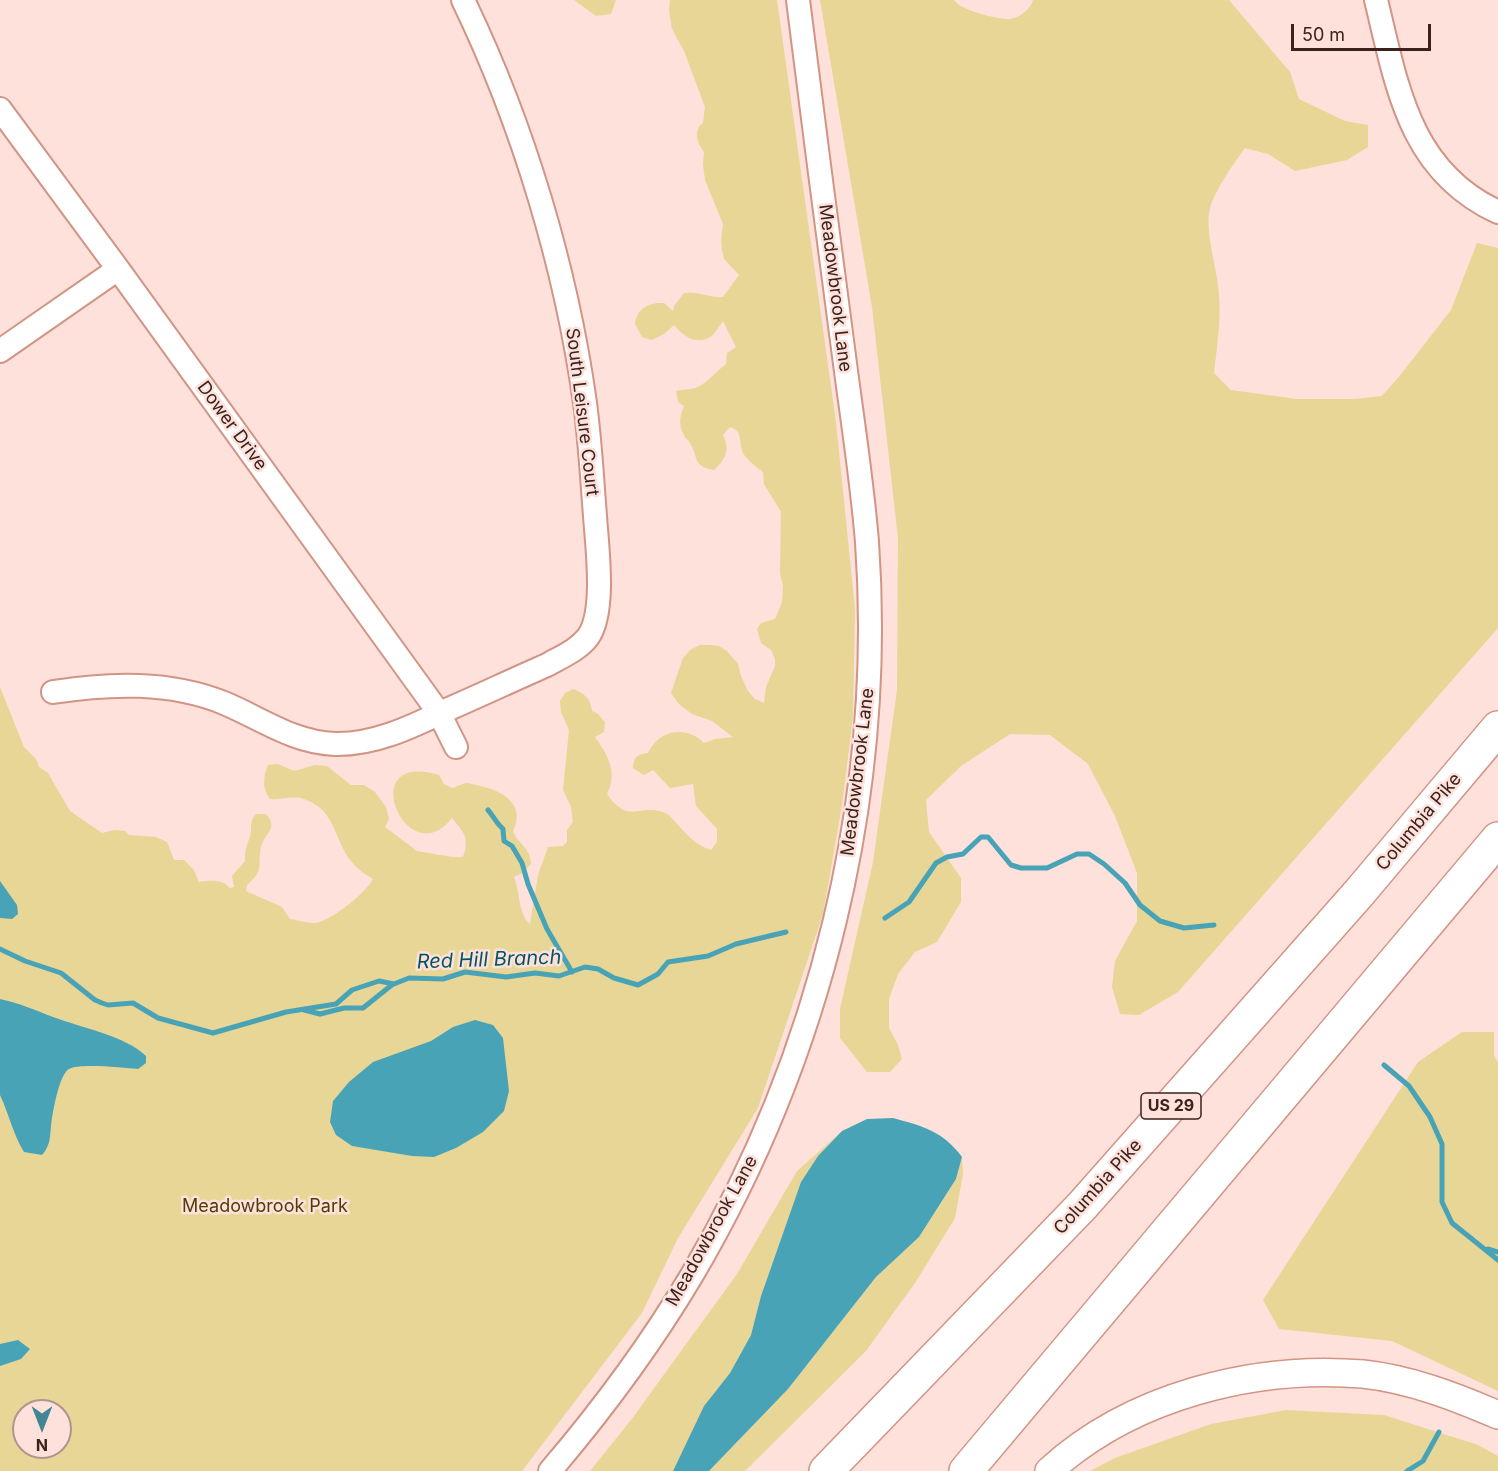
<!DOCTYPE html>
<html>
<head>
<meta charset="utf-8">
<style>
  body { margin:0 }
  #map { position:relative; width:1498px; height:1471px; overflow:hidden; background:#fde1da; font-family:Inter,sans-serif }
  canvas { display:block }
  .north { position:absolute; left:12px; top:1399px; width:60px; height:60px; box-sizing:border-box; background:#fde1da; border:2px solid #af958e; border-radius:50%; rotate:180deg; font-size:16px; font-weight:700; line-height:24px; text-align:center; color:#3b221d }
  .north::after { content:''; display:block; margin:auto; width:21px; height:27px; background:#428695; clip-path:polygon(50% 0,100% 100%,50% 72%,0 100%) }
  .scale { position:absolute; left:1291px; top:24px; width:140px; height:27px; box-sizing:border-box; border:3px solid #3b221d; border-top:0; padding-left:8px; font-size:18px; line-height:21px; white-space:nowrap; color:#3b221d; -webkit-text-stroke:4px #fde1da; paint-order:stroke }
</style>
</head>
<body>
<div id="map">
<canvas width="1498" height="1471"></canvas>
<div class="north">N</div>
<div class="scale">50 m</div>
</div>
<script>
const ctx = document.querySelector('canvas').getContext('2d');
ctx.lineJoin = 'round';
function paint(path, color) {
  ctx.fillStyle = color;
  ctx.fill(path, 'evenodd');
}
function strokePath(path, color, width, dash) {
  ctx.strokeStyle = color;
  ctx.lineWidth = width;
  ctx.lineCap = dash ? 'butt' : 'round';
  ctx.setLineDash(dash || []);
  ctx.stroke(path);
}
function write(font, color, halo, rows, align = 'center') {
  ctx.font = font + ' Inter,sans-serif';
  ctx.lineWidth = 5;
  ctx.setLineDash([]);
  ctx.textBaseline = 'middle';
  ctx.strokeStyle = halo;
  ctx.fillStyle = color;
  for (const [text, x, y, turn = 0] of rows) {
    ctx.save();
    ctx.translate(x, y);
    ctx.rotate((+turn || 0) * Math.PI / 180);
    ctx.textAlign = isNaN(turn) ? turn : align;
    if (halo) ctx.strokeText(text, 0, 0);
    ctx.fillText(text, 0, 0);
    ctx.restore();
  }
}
paint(new Path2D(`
  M 574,0 L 616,0 L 611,14 L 596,16 Z
  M 670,0 L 777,0 L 836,422 L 855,609 L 853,717 L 842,805 L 823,914 L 758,1108 L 678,1238 L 642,1313 L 522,1471 L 0,1471 L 0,687 L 24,747 L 36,759 L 39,767 L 48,773 L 70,811 L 102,833 L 114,830 L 125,831 L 129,835 L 156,837 L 167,842 L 174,860 L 184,860 L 194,870 L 199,882 C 209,880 223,879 230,888 L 234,887 L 232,876 L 245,861 C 245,850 246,847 250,837 C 253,827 248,824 256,814 L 266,814 C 279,829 265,832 261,847 C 257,866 265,870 247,885 L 246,891 L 282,907 L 290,919 C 297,920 306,923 313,923 C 328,924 367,892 373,879 C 365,874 357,869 351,861 C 333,838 336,810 304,799 C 294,795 281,800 270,799 C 262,789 263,777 268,765 L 278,764 L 294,771 L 315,765 L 327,766 L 351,785 L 364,785 L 375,792 L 386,807 L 389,819 L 385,827 L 417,851 L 452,857 L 463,857 C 470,837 464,833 452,818 C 407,876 353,749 439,775 L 444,784 L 452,788 C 456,787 462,784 466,783 C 470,783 476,785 480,786 C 504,791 526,805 513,831 C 518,845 530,846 531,864 L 522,873 L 514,877 C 520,891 518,914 530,924 L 538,875 L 548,847 L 563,846 L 567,842 L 567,830 L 573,822 L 571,807 L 563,790 L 569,730 L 561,712 L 560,701 L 565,693 L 573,689 C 584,693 591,699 592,711 L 598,714 L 605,722 L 604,732 L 595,737 C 608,755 618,773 607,794 C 630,827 641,801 667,814 C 671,816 674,821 677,824 C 688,836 696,845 711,850 L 717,842 L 717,829 L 696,806 L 693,784 L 670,788 L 653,770 L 644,775 L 633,768 C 633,757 638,754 648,753 C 659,730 686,725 704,743 L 715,739 L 733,737 L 712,721 L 692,714 L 679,704 L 671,693 L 683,658 L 690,650 L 700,645 L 710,645 L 719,646 L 727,651 L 738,664 L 741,676 L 748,691 L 755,699 L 764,703 L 766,687 L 775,666 L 775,659 L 771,650 L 761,643 L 757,629 L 761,623 L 775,619 L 782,602 L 783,585 L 780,573 L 781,512 L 764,484 L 763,472 C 757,468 750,462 745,456 C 737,446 745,431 730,427 L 723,435 C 730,449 726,460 714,470 C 692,466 699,458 690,443 C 687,438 686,440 684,435 C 678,426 680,415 684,406 L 678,402 L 676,391 C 683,389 689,390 695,388 C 707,384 716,371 726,364 L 727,353 L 736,347 L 723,321 C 720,325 717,330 714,334 C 700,347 684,338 674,325 L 664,334 L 652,340 L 642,337 L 635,324 C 637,308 649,302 664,303 L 673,311 L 674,306 L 684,293 C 702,291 708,298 723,297 L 739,275 L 724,259 L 722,250 L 721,241 L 723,224 L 705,180 L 703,165 L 704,152 C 697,143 693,130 703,123 L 705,107 L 684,51 L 672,29 L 669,11 ZM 24,1411 L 60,1411 L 60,1447 L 24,1447 Z
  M 820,0 L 954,0 C 960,10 996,19 1008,19 C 1018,19 1030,10 1033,0 L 1229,0 L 1290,72 L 1299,99 L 1345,121 L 1368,125 L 1368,147 L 1347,160 L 1295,171 L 1268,154 L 1245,148 C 1234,163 1215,190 1210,208 C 1204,232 1218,270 1219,295 C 1221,321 1217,347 1214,373 L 1231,390 L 1297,399 L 1355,399 L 1382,396 L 1402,373 L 1451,310 L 1477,243 L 1498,248 L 1498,628 L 1178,992 L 1139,1015 L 1120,1014 L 1112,987 L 1115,961 L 1137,921 L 1137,873 L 1115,816 L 1088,764 L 1050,735 L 1010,734 L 961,766 L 926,800 L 929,832 L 961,878 L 961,902 L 937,942 L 915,952 L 898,974 L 889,999 L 889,1028 L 898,1045 L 902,1059 L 890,1072 L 867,1072 L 840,1038 L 840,1009 L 873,862 L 897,690 L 898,538 L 872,307 Z
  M 1462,1032 L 1494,1032 L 1494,1055 L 1498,1063 L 1498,1391 L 1392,1341 L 1279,1329 L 1263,1300 L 1418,1062 Z
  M 842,1131 L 818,1156 L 801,1182 L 761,1296 L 751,1335 L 730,1373 L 704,1406 L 673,1471 L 590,1471 L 631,1420 L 737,1274 L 797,1171 Z
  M 962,1157 L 963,1174 L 955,1218 L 915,1283 L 866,1351 L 745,1471 L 709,1471 L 788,1389 L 876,1277 L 919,1237 L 956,1179 Z
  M 1286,1410 L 1384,1415 L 1478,1445 L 1498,1456 L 1498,1471 L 1090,1471 L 1115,1458 L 1211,1424 Z`), '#e8d696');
paint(new Path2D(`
  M 0,881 L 17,905 L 18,914 L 12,919 L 0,918 Z
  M 0,999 C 19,1003 35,1010 53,1017 C 79,1027 126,1036 146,1056 L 146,1063 L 138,1069 C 124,1068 80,1063 69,1069 C 59,1074 52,1115 51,1126 C 50,1138 50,1146 42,1155 L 24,1152 C 13,1134 9,1114 0,1095 Z
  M 475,1020 L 493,1025 L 503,1038 L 509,1091 L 504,1111 L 483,1132 L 456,1148 L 434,1157 L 412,1156 L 352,1146 L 336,1135 L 330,1122 L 333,1101 L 349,1082 L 373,1062 L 431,1041 L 453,1027 Z
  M 893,1118 C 922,1126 943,1131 962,1157 L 956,1179 L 919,1237 L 876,1277 L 788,1389 L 709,1471 L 673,1471 L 704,1406 L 730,1373 L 751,1335 L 761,1296 L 801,1182 L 818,1156 L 842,1131 L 867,1119 Z
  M 18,1340 L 30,1349 L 21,1359 L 0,1366 L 0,1344 Z`), '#48a3b7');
strokePath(new Path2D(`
  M 488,810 C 494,817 496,823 503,829 L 504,841 L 512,846 L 522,863 L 528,884 L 547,929 L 572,972
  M 885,918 L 909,902 L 936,863 L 947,857 L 963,854 L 981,837 L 988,837 L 1011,865 L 1021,868 L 1047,868 L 1077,854 L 1089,854 L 1104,864 L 1125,883 L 1140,905 L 1160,921 L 1184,928 L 1214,925
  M 0,949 L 25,961 L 61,973 L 95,1000 L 102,1003 L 108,1005 L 133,1003 L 158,1018 L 213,1033 L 286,1012 L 336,1004 L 352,990 L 379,981 L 394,984 L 409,978 L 443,979 L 465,972 L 506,977 L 535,973 L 559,976 L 585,967 L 598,969 L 614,978 L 638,985 L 658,974 L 668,962 L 708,956 L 736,944 L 786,932
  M 304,1010 L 320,1014 L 344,1008 L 363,1008 L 393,984
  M 1384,1065 L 1409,1086 L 1430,1117 L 1442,1144 L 1442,1202 L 1452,1223 L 1498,1260
  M 1488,1249 L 1498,1252
  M 1407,1471 L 1423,1461 L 1439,1432`), '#48a3b7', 5);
const minor = new Path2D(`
  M 1376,0 C 1397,86 1409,171 1498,212
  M 0,109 L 118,269 L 439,713 L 456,747
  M 0,351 L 118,269
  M 53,692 C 110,683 170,681 224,703 C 260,718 294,743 335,744 C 376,745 415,725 451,708 C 483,694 515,679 547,665 C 561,657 578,650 588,637 C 606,612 597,546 595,516 C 592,478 590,440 585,403 C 566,267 523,124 463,0
  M 550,1471 C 602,1410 651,1344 692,1275 C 821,1056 885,796 867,542 C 862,480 852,418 844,356 C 828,237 813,119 798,0`);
const tertiary = new Path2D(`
  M 1049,1471 C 1131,1396 1254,1365 1363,1374 C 1410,1379 1456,1397 1498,1415`);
const motorway = new Path2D(`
  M 826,1471 L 1082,1206 L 1359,893 L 1498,728
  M 966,1471 L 1498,839`);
strokePath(minor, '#d29485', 26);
strokePath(tertiary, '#d29485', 30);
strokePath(motorway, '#d29485', 36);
strokePath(minor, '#fff', 22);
strokePath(tertiary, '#fff', 27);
strokePath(motorway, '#fff', 33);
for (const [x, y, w] of [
  [1171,1106,60]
]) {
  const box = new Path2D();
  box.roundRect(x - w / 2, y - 13, w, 26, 4.5);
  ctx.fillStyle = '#fde1da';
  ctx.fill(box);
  strokePath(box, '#3b221d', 1.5);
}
write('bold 16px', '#3b221d', null, [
  ["US 29",1171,1106]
]);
write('18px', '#3b221d', '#fde1da', [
  ["Meadowbrook Lane",835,288,83],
  ["South Leisure Court",582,412,83],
  ["Dower Drive",232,426,54],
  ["Meadowbrook Lane",858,772,-83],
  ["Columbia Pike",1419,822,-50],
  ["Columbia Pike",1098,1187,-48],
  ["Meadowbrook Lane",712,1231,-61]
]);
write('18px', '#4c3e05', '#fde1da', [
  ["Meadowbrook Park",265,1207]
]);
write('italic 20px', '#025563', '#fde1da', [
  ["Red Hill Branch",489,960,-2]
]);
</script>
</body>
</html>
